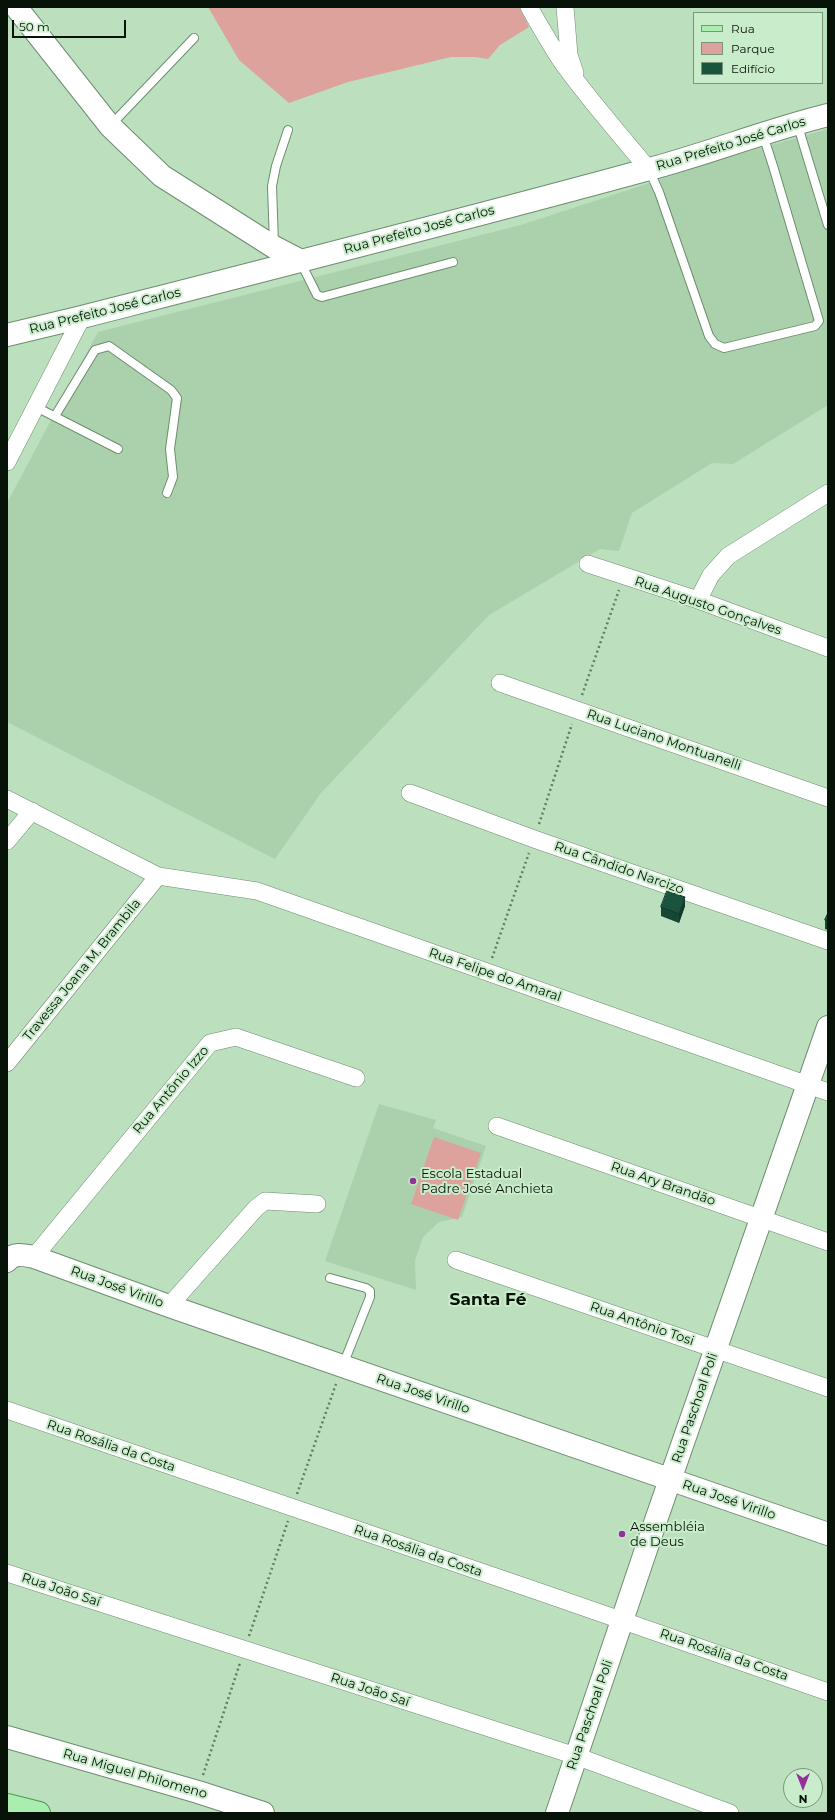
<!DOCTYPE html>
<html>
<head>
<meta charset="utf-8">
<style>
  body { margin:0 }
  #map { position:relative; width:835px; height:1820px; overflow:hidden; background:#bcdfbd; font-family:Montserrat,sans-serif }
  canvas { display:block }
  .frame { position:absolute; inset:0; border:8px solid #071308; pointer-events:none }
  .legend { position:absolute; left:693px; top:12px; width:130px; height:72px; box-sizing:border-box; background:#c9ecca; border:1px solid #7b957c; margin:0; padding:5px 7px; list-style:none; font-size:12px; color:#071308 }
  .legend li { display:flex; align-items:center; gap:8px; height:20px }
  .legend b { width:20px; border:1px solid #7b957c }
  .north { position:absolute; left:783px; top:1768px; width:40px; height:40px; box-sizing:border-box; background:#c9ecca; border:1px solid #7b957c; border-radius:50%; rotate:180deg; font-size:11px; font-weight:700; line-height:16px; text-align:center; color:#071308 }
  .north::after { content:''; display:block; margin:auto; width:14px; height:18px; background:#933199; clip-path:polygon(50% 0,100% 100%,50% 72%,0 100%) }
  .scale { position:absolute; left:12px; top:20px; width:114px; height:18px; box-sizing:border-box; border:2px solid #071308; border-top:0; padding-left:5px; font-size:12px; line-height:14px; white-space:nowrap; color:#071308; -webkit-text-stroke:3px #c9ecca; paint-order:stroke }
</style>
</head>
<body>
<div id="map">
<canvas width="835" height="1820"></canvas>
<div class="frame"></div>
<ul class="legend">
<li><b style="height:5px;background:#a9eeaf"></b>Rua</li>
<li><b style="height:11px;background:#dda29c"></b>Parque</li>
<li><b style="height:11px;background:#1a533e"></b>Edifício</li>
</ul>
<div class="north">N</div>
<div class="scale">50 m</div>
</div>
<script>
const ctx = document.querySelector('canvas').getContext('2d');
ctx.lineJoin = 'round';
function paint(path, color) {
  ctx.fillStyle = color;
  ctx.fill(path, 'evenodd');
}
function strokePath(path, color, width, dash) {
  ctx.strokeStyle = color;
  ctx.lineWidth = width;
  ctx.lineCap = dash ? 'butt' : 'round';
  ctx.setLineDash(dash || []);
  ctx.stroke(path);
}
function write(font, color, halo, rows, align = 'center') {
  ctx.font = font + ' Montserrat,sans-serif';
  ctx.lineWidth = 4;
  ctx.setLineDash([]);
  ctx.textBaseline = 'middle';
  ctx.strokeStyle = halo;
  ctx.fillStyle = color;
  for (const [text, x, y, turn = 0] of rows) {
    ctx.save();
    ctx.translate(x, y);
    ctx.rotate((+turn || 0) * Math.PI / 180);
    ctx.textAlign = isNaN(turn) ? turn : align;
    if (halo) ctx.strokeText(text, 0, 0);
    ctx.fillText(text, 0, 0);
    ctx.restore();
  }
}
paint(new Path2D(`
  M 828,129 L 828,405 L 733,464 L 712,463 L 632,513 L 619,551 L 600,549 L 489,615 L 321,793 L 275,859 L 7,722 L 7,503 L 98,332 L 521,225 L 729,157 Z
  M 379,1104 L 436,1120 L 433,1128 L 486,1146 L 462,1217 L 439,1222 L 423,1237 L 415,1260 L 416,1290 L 325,1261 Z`), '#aad1ab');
paint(new Path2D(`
  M 208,7 L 519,7 L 529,27 L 500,45 L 488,59 L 475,57 L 451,57 L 348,82 L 289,103 L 239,60 Z
  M 434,1137 L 481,1153 L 458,1220 L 411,1204 Z`), '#dda29c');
const lane = new Path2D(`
  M 797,123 L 828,225
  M 111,125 L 194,38
  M 649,170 L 659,192 L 709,336 L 715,344 L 724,348 L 815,326 L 819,321 L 773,166 L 763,135
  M 274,244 L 272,186 L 276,166 L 288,130
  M 301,263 L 317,295 L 322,297 L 453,262
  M 36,407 L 118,449
  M 55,416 L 95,350 L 109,346 L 171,390 L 177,398 L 170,449 L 173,477 L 167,493
  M 330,1278 L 366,1288 L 370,1291 L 370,1297 L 343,1365`);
const street = new Path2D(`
  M 529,7 C 540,26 550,44 562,62 C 589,100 620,134 649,170
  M 565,7 L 569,55 L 575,73
  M 7,462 L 82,317
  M 588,564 L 698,600 L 828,648
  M 698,600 L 711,575 L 728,556 L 828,493
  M 500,683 L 828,798
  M 410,793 L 534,839 L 828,941
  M 7,799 L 158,876 L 257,891 L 828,1092
  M 7,841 L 32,811
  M 7,1063 L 158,876
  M 497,1126 L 828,1242
  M 34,1257 L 210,1043 L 236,1037 L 356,1078
  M 456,1260 L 828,1388
  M 169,1306 L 256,1208 L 265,1201 L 317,1204
  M 7,1410 C 281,1504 555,1596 828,1692
  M 7,1573 L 576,1756 L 730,1813`);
const secondary = new Path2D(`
  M 16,7 L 110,126 L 162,176 L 274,247 L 301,261
  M 7,335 L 82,317 C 270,269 459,221 646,170 C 707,154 767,130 828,115
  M 7,1261 C 14,1252 24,1255 34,1257 L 169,1306 L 828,1534
  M 7,1737 L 198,1792 L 263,1813
  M 557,1813 L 656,1520 L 828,1027`);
const primary = new Path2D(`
  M 7,1805 L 39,1813`);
strokePath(lane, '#6e8e6f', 10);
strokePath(street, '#6e8e6f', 18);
strokePath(secondary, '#6e8e6f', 24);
strokePath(primary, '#4b9a52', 24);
strokePath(new Path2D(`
  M 582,695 L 619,590
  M 539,824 L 572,724
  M 492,958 L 529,853
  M 297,1494 L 336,1384
  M 249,1636 L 288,1521
  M 203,1775 L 240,1663`), '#657d66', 2.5, [2, 3]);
strokePath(lane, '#fff', 8);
strokePath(street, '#fff', 17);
strokePath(secondary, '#fff', 22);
strokePath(primary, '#a9eeaf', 22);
paint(new Path2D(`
  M 685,906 L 679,923 L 661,916 L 661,907 Z
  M 828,913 L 828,930 L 825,929 L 825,920 Z`), '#164735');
paint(new Path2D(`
  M 685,897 L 685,906 L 679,923 L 679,914 Z`), '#123a2b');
const building = new Path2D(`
  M 667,891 L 685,897 L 679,914 L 661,907 Z
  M 828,913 L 828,921 L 825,920 Z`);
paint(building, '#1a533e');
strokePath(building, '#123a2b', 1);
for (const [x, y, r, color] of [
  [413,1181,4,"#933199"],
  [622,1534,4,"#933199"]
]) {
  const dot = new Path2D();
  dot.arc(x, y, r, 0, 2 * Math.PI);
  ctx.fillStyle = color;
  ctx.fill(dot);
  strokePath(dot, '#c9ecca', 1.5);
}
write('13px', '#071308', '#c9ecca', [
  ["Rua Prefeito José Carlos",731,144,-17],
  ["Rua Prefeito José Carlos",419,230,-15],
  ["Rua Prefeito José Carlos",105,311,-14],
  ["Rua Augusto Gonçalves",708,606,19],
  ["Rua Luciano Montuanelli",664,740,19],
  ["Rua Cândido Narcizo",619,868,19],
  ["Travessa Joana M. Brambila",82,970,-51],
  ["Rua Felipe do Amaral",495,975,19],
  ["Rua Antônio Izzo",171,1090,-50],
  ["Rua Ary Brandão",663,1184,19],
  ["Rua José Virillo",117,1287,20],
  ["Rua Antônio Tosi",642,1324,19],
  ["Rua José Virillo",423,1394,19],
  ["Rua Paschoal Poli",695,1408,-71],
  ["Rua Rosália da Costa",111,1446,19],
  ["Rua José Virillo",729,1500,19],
  ["Rua Rosália da Costa",418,1551,19],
  ["Rua João Saí",61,1590,18],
  ["Rua Rosália da Costa",724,1655,19],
  ["Rua João Saí",370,1690,18],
  ["Rua Paschoal Poli",590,1715,-71],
  ["Rua Miguel Philomeno",135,1774,16]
]);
write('13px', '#071308', '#c9ecca', [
  ["Escola Estadual",421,1174],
  ["Padre José Anchieta",421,1189],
  ["Assembléia",630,1527],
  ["de Deus",630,1542]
], 'left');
write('bold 17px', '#071308', '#c9ecca', [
  ["Santa Fé",488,1300]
]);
</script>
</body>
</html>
